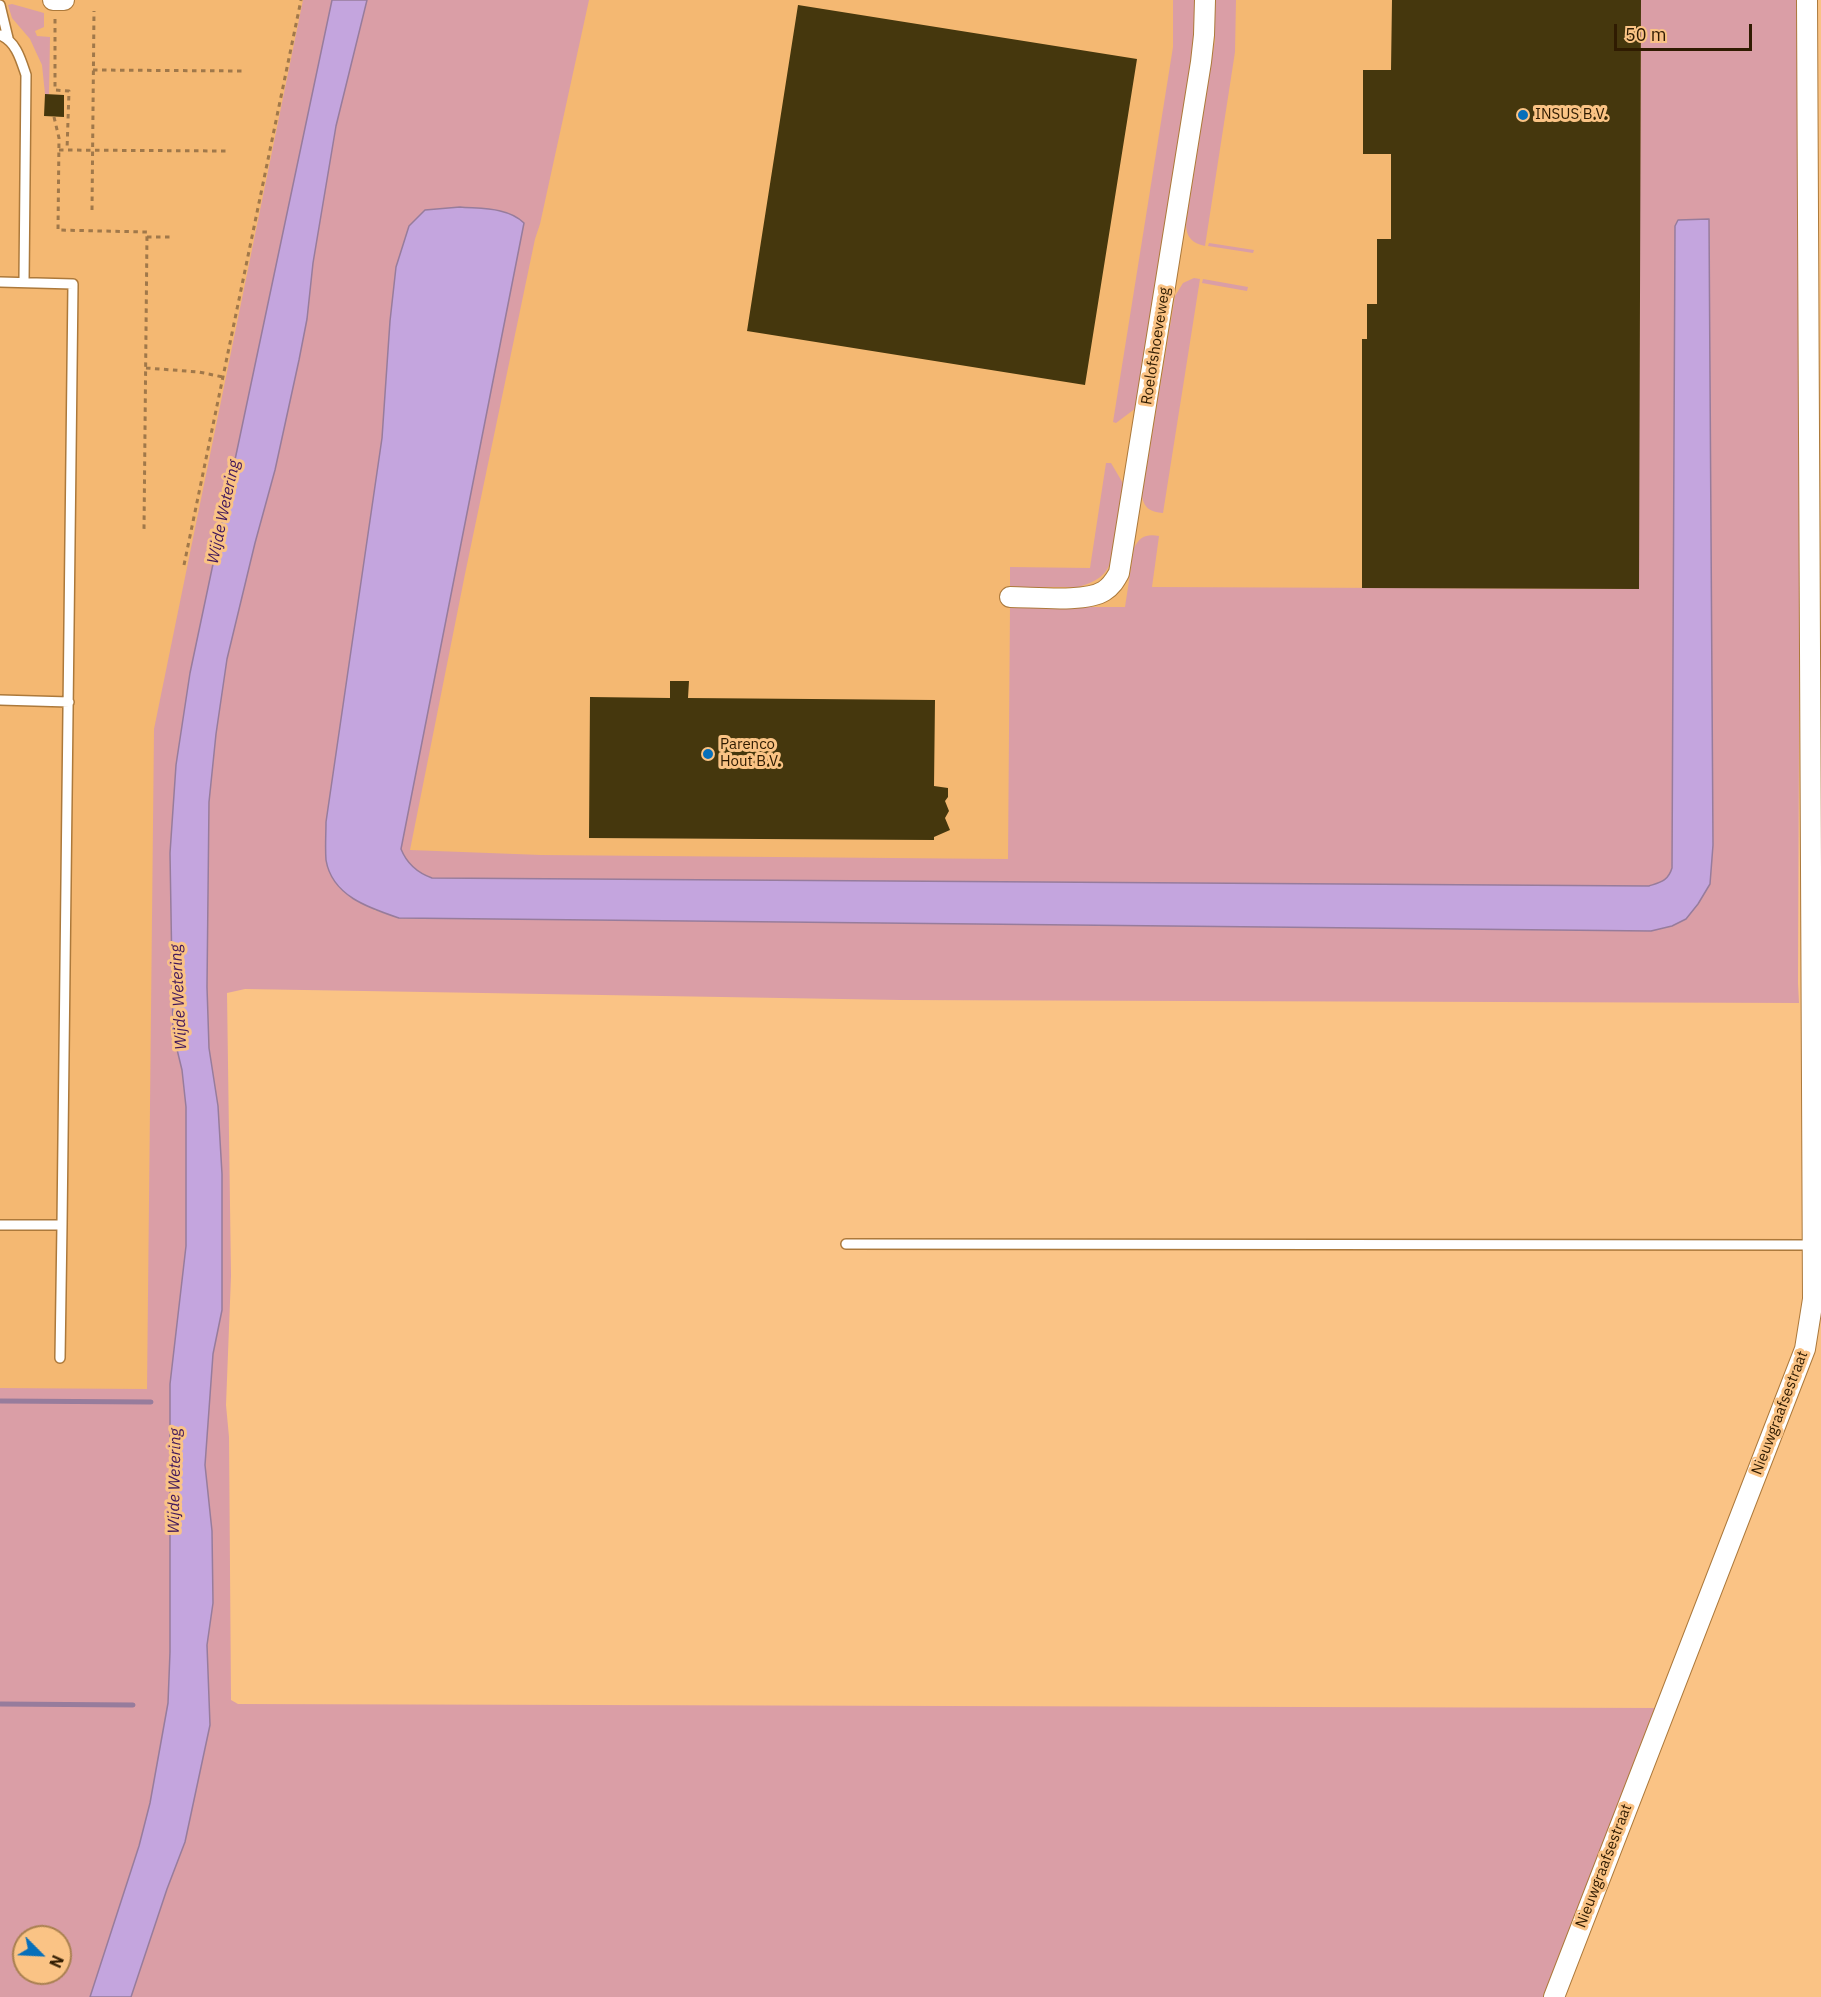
<!DOCTYPE html>
<html>
<head>
<meta charset="utf-8">
<style>
  body { margin:0 }
  #map { position:relative; width:1821px; height:1997px; overflow:hidden; background:#fac385; font-family:"IBM Plex Sans",sans-serif }
  canvas { display:block }
  .north { position:absolute; left:12px; top:1925px; width:60px; height:60px; box-sizing:border-box; background:#fac385; border:2px solid #a98050; border-radius:50%; rotate:114deg; font-size:16px; font-weight:700; line-height:24px; text-align:center; color:#2f1b01 }
  .north::after { content:''; display:block; margin:auto; width:21px; height:27px; background:#076fba; clip-path:polygon(50% 0,100% 100%,50% 72%,0 100%) }
  .scale { position:absolute; left:1614px; top:24px; width:138px; height:27px; box-sizing:border-box; border:3px solid #2f1b01; border-top:0; padding-left:8px; font-size:18px; line-height:21px; white-space:nowrap; color:#2f1b01; -webkit-text-stroke:4px #fac385; paint-order:stroke }
</style>
</head>
<body>
<div id="map">
<canvas width="1821" height="1997"></canvas>
<div class="north">N</div>
<div class="scale">50 m</div>
</div>
<script>
const ctx = document.querySelector('canvas').getContext('2d');
ctx.lineJoin = 'round';
function paint(path, color) {
  ctx.fillStyle = color;
  ctx.fill(path, 'evenodd');
}
function strokePath(path, color, width, dash) {
  ctx.strokeStyle = color;
  ctx.lineWidth = width;
  ctx.lineCap = dash ? 'butt' : 'round';
  ctx.setLineDash(dash || []);
  ctx.stroke(path);
}
function write(font, color, halo, rows, align = 'center') {
  ctx.font = font + ' "IBM Plex Sans",sans-serif';
  ctx.lineWidth = 6;
  ctx.setLineDash([]);
  ctx.textBaseline = 'middle';
  ctx.strokeStyle = halo;
  ctx.fillStyle = color;
  for (const [text, x, y, turn = 0] of rows) {
    ctx.save();
    ctx.translate(x, y);
    ctx.rotate((+turn || 0) * Math.PI / 180);
    ctx.textAlign = isNaN(turn) ? turn : align;
    if (halo) ctx.strokeText(text, 0, 0);
    ctx.fillText(text, 0, 0);
    ctx.restore();
  }
}
paint(new Path2D(`
  M 0,0 L 1679,0 L 1687,901 L 407,901 L 283,302 L 190,1402 L 0,1405 Z`), '#f4b872');
paint(new Path2D(`
  M 303,0 L 332,0 L 190,673 L 176,765 L 170,853 L 173,1033 L 182,1070 L 186,1107 L 186,1246 L 183,1292 L 170,1384 L 170,1652 L 168,1703 L 150,1803 L 139,1846 L 90,1997 L 0,1997 L 0,1388 L 147,1389 L 154,729 ZM 24,1937 L 60,1937 L 60,1973 L 24,1973 Z
  M 367,0 L 589,0 L 540,224 L 535,239 L 465,574 L 410,850 L 541,855 L 1008,859 L 1010,607 L 1125,607 L 1134,548 C 1140,536 1147,534 1159,536 L 1152,587 L 1638,589 L 1641,0 L 1802,0 L 1798,983 L 1799,1003 L 901,1000 L 245,989 L 227,993 L 231,1276 L 226,1405 L 229,1437 L 231,1700 L 238,1704 L 1658,1708 L 1545,1997 L 131,1997 L 167,1889 L 185,1842 L 210,1725 L 207,1645 L 213,1603 L 212,1531 L 205,1465 L 213,1354 L 222,1310 L 218,1106 L 209,1048 L 207,987 L 209,802 L 216,734 L 227,659 L 255,543 L 275,470 L 307,319 L 313,263 L 336,126 ZM 460,207 L 524,223 L 401,849 C 407,864 418,873 432,878 L 1649,886 C 1661,882 1668,881 1672,868 L 1675,226 L 1712,802 L 1713,845 L 1686,919 L 1672,926 L 1651,931 L 399,918 L 374,910 L 382,438 L 390,321 L 396,267 L 409,226 L 425,210 Z
  M 1173,0 L 1195,0 L 1193,46 L 1136,408 L 1116,423 L 1113,422 L 1173,47 Z
  M 1215,0 L 1236,0 L 1235,52 L 1205,246 C 1192,243 1186,237 1186,224 L 1215,40 Z
  M 12,4 L 44,13 L 44,27 L 35,31 L 37,36 L 50,37 L 49,94 L 45,94 L 42,65 L 35,50 L 30,39 L 12,18 L 8,5 Z
  M 1209,243 L 1254,250 L 1253,253 L 1208,246 Z
  M 1194,278 L 1200,279 L 1163,513 C 1151,512 1144,509 1142,496 L 1175,296 L 1183,283 Z
  M 1203,279 L 1248,287 L 1247,291 L 1202,283 Z
  M 1106,463 L 1111,463 L 1124,485 C 1121,503 1116,559 1106,571 C 1099,580 1089,584 1078,587 L 1010,587 L 1010,567 L 1090,568 Z`), '#da9ea6');
const water = new Path2D(`
  M 332,0 L 367,0 L 336,126 L 313,263 L 307,319 L 299,360 L 275,470 L 255,543 L 227,659 L 216,734 L 209,802 L 207,987 L 209,1048 L 218,1106 L 222,1174 L 222,1310 L 213,1354 L 205,1465 L 212,1531 L 213,1603 L 207,1645 L 210,1725 L 185,1842 L 167,1889 L 131,1997 L 90,1997 L 139,1846 L 150,1803 L 168,1703 L 170,1652 L 170,1384 L 186,1246 L 186,1107 L 182,1070 L 173,1033 L 170,853 L 176,765 L 190,673 Z
  M 460,207 C 481,209 508,207 524,223 L 401,849 C 407,864 418,873 432,878 L 1649,886 C 1661,882 1668,881 1672,868 L 1675,226 L 1678,220 L 1709,219 L 1713,845 L 1710,884 L 1698,904 L 1686,919 L 1672,926 L 1651,931 L 399,918 C 369,908 332,896 326,860 C 325,847 326,834 326,822 L 382,438 L 390,321 L 396,267 L 409,226 L 425,210 Z`);
paint(water, '#c4a5de');
strokePath(water, '#977c9c', 1.5);
strokePath(new Path2D(`
  M 0,1401 L 151,1402
  M 0,1704 L 133,1705`), '#977c9c', 5);
paint(new Path2D(`
  M 1392,0 L 1641,0 L 1639,589 L 1362,588 L 1362,339 L 1367,339 L 1367,304 L 1377,304 L 1377,239 L 1391,239 L 1391,154 L 1363,154 L 1363,70 L 1391,70 Z
  M 798,5 L 1137,59 L 1085,385 L 747,331 Z
  M 45,94 L 64,95 L 64,117 L 44,116 Z
  M 670,681 L 689,681 L 688,698 L 935,700 L 934,786 L 948,788 L 948,797 L 945,801 L 949,811 L 945,818 L 950,830 L 934,837 L 934,840 L 589,838 L 590,697 L 670,698 Z`), '#45370d');
const service = new Path2D(`
  M 0,5 L 8,38
  M 0,35 C 16,41 21,60 26,75 L 24,282
  M 0,282 L 73,284 L 62,1225
  M 0,700 L 69,702
  M 0,1225 L 62,1225 L 60,1358
  M 846,1244 L 1813,1245`);
const minor = new Path2D(`
  M 53,0 L 64,0
  M 1010,597 C 1034,597 1085,603 1104,591 C 1112,586 1115,580 1119,573 L 1201,62 L 1204,35 L 1205,0
  M 1554,1997 L 1805,1349 L 1813,1299 L 1807,0`);
strokePath(service, '#ac793b', 12);
strokePath(minor, '#ac793b', 22);
strokePath(new Path2D(`
  M 55,19 L 55,90 L 69,91 L 67,150
  M 93,70 L 244,71
  M 54,117 L 59,138 L 58,230 L 147,232 L 144,529
  M 59,150 L 226,151
  M 92,210 L 94,11
  M 147,237 L 171,237
  M 146,368 L 199,372 L 223,377
  M 184,565 L 301,0`), '#a0784a', 3, [4.5, 4.5]);
strokePath(service, '#fff', 9);
strokePath(minor, '#fff', 20);
for (const [x, y, r, color] of [
  [1523,115,6,"#076fba"],
  [708,754,6,"#076fba"]
]) {
  const dot = new Path2D();
  dot.arc(x, y, r, 0, 2 * Math.PI);
  ctx.fillStyle = color;
  ctx.fill(dot);
  strokePath(dot, '#fac385', 2);
}
write('15px', '#2f1b01', '#fac385', [
  ["INSUS B.V.",1535,115],
  ["Parenco",720,745],
  ["Hout B.V.",720,762]
], 'left');
write('15px', '#2f1b01', '#fac385', [
  ["Roelofshoeveweg",1156,346,-81],
  ["Nieuwgraafsestraat",1780,1413,-69],
  ["Nieuwgraafsestraat",1604,1866,-69]
]);
write('italic 16px', '#41185b', '#fac385', [
  ["Wijde Wetering",224,512,-78],
  ["Wijde Wetering",179,997,-93],
  ["Wijde Wetering",175,1481,-89]
]);
</script>
</body>
</html>
